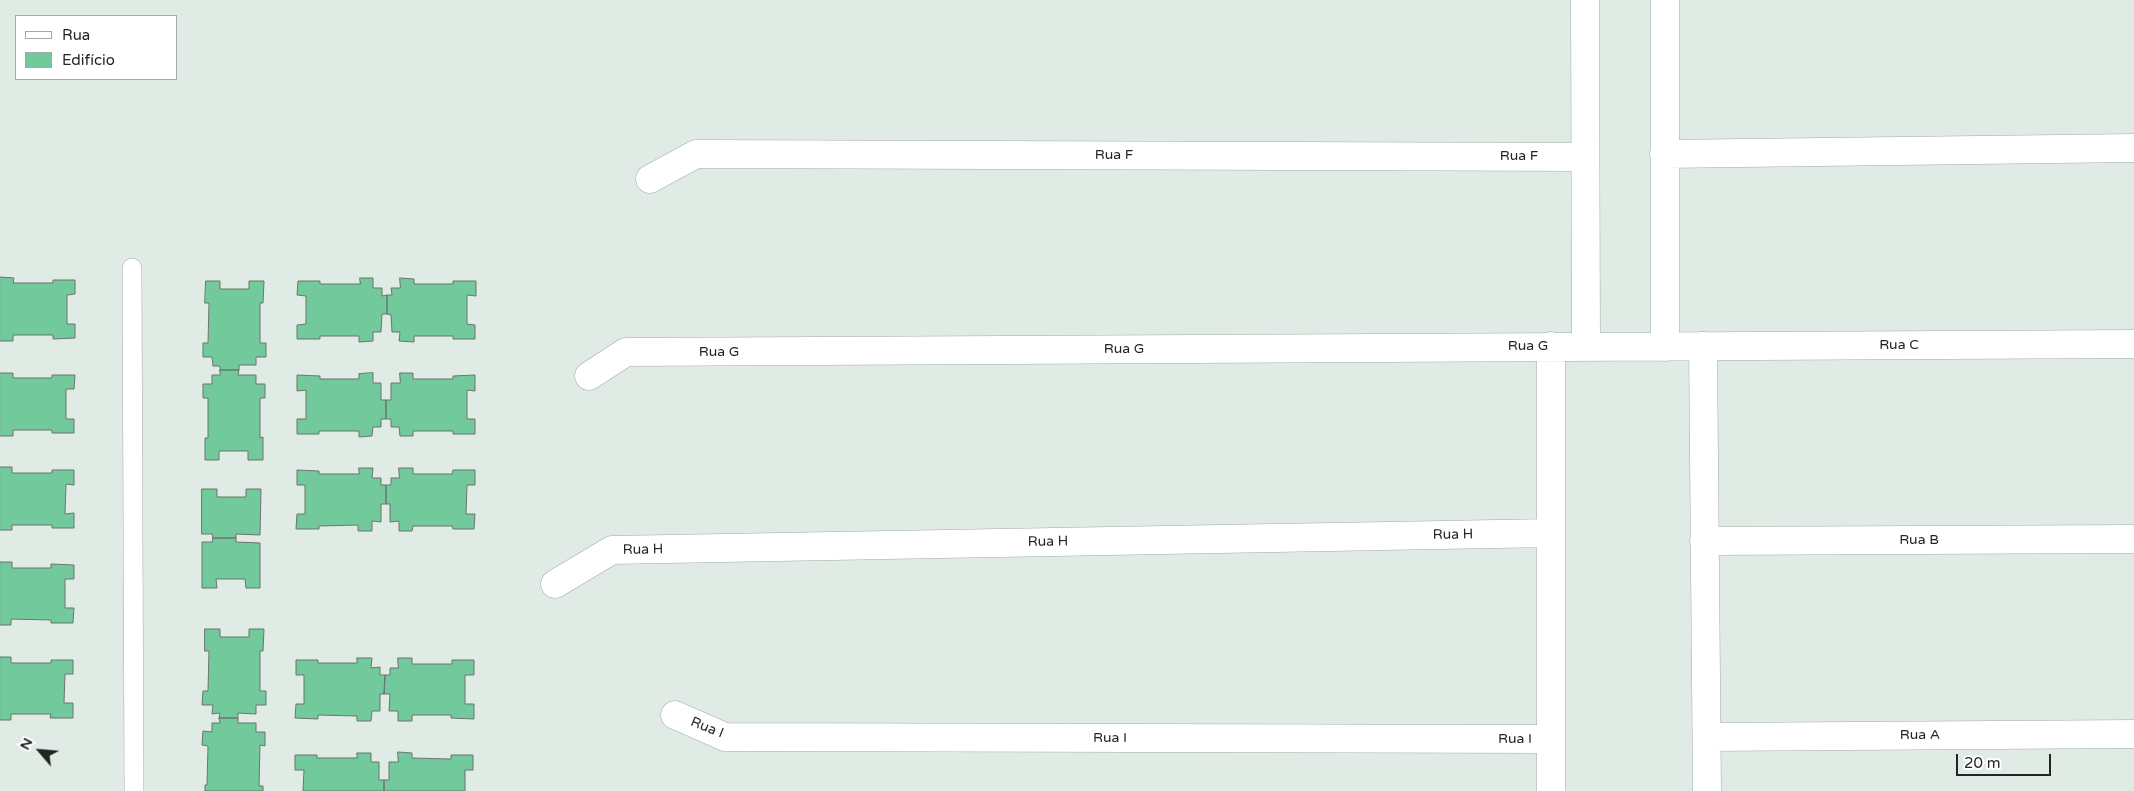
<!DOCTYPE html>
<html>
<head>
<meta charset="utf-8">
<style>
  body { margin:0 }
  #map { position:relative; width:2134px; height:791px; overflow:hidden; background:#dfebe4; font-family:"Varela Round",sans-serif }
  canvas { display:block }
  .legend { position:absolute; left:15px; top:15px; width:162px; height:65px; box-sizing:border-box; background:#fff; border:1px solid #a6a8a7; margin:0; padding:6px 9px; list-style:none; font-size:15px; color:#212623 }
  .legend li { display:flex; align-items:center; gap:10px; height:25px }
  .legend b { width:25px; border:1px solid #a6a8a7 }
  .north { position:absolute; left:15px; top:726px; width:50px; height:50px; -webkit-text-stroke:4px #fff; paint-order:stroke; rotate:297deg; font-size:14px; font-weight:700; line-height:20px; text-align:center; color:#212623 }
  .north::after { content:''; display:block; margin:auto; width:18px; height:22px; background:#212623; clip-path:polygon(50% 0,100% 100%,50% 72%,0 100%) }
  .scale { position:absolute; left:1956px; top:754px; width:95px; height:22px; box-sizing:border-box; border:2px solid #212623; border-top:0; padding-left:6px; font-size:15px; line-height:18px; white-space:nowrap; color:#212623; -webkit-text-stroke:4px #fff; paint-order:stroke }
</style>
</head>
<body>
<div id="map">
<canvas width="2134" height="791"></canvas>
<ul class="legend">
<li><b style="height:6px;background:#fff"></b>Rua</li>
<li><b style="height:14px;background:#72c99b"></b>Edifício</li>
</ul>
<div class="north">N</div>
<div class="scale">20 m</div>
</div>
<script>
const ctx = document.querySelector('canvas').getContext('2d');
ctx.lineJoin = 'round';
function paint(path, color) {
  ctx.fillStyle = color;
  ctx.fill(path, 'evenodd');
}
function strokePath(path, color, width, dash) {
  ctx.strokeStyle = color;
  ctx.lineWidth = width;
  ctx.lineCap = dash ? 'butt' : 'round';
  ctx.setLineDash(dash || []);
  ctx.stroke(path);
}
function write(font, color, halo, rows, align = 'center') {
  ctx.font = font + ' "Varela Round",sans-serif';
  ctx.lineWidth = 5;
  ctx.setLineDash([]);
  ctx.textBaseline = 'middle';
  ctx.strokeStyle = halo;
  ctx.fillStyle = color;
  for (const [text, x, y, turn = 0] of rows) {
    ctx.save();
    ctx.translate(x, y);
    ctx.rotate((+turn || 0) * Math.PI / 180);
    ctx.textAlign = isNaN(turn) ? turn : align;
    if (halo) ctx.strokeText(text, 0, 0);
    ctx.fillText(text, 0, 0);
    ctx.restore();
  }
}
const building = new Path2D(`
  M 0,277 L 14,278 L 13,283 L 53,283 L 53,280 L 75,280 L 75,294 L 67,295 L 67,324 L 75,324 L 75,338 L 53,339 L 53,335 L 13,335 L 13,341 L 0,341 Z
  M 360,278 L 373,278 L 373,288 L 382,288 L 382,296 L 387,295 L 387,314 L 382,314 L 381,332 L 373,332 L 373,341 L 359,342 L 359,336 L 320,336 L 320,339 L 297,339 L 297,325 L 306,324 L 306,296 L 297,295 L 298,281 L 320,281 L 320,284 L 360,284 Z
  M 400,278 L 414,279 L 414,284 L 453,284 L 453,281 L 476,281 L 476,296 L 467,295 L 467,324 L 475,325 L 475,339 L 453,339 L 453,336 L 414,336 L 414,342 L 399,341 L 400,332 L 392,332 L 391,315 L 387,314 L 387,295 L 392,295 L 391,288 L 400,288 Z
  M 206,281 L 220,281 L 220,289 L 249,289 L 249,281 L 264,281 L 263,303 L 260,303 L 260,343 L 266,343 L 266,357 L 256,357 L 256,365 L 239,365 L 239,370 L 220,370 L 220,366 L 213,366 L 212,357 L 203,357 L 203,343 L 208,343 L 209,303 L 205,303 Z
  M 220,370 L 239,370 L 238,375 L 256,375 L 256,384 L 265,384 L 265,398 L 260,398 L 260,438 L 263,437 L 263,460 L 248,460 L 248,451 L 219,451 L 219,460 L 205,460 L 205,438 L 208,438 L 208,398 L 203,398 L 203,384 L 212,384 L 212,375 L 220,375 Z
  M 0,373 L 13,373 L 13,378 L 52,378 L 52,375 L 75,375 L 74,389 L 66,389 L 66,419 L 74,419 L 74,433 L 52,433 L 52,430 L 13,430 L 13,436 L 0,436 Z
  M 373,373 L 373,383 L 381,383 L 381,400 L 386,400 L 386,419 L 381,419 L 381,427 L 373,427 L 372,436 L 359,437 L 359,431 L 319,431 L 319,434 L 297,434 L 297,419 L 306,419 L 306,390 L 297,391 L 297,375 L 320,376 L 320,379 L 359,379 L 359,374 Z
  M 400,373 L 413,373 L 413,379 L 453,379 L 453,376 L 475,375 L 475,391 L 467,390 L 467,419 L 475,419 L 475,434 L 453,434 L 453,431 L 413,431 L 413,436 L 400,436 L 399,427 L 391,427 L 391,419 L 386,419 L 386,400 L 391,400 L 391,383 L 400,383 Z
  M 0,467 L 12,467 L 12,473 L 52,473 L 52,470 L 74,470 L 74,485 L 66,484 L 65,514 L 74,513 L 74,528 L 52,528 L 52,525 L 12,525 L 12,530 L 0,530 Z
  M 359,468 L 373,468 L 372,478 L 381,478 L 381,485 L 386,485 L 386,504 L 381,504 L 381,522 L 372,521 L 372,531 L 358,531 L 358,525 L 319,526 L 319,529 L 296,529 L 297,514 L 305,514 L 305,485 L 297,485 L 297,470 L 319,471 L 319,474 L 359,474 Z
  M 399,468 L 413,468 L 413,474 L 452,474 L 453,470 L 475,470 L 475,485 L 467,485 L 466,514 L 475,514 L 474,529 L 453,529 L 452,526 L 413,526 L 412,531 L 399,531 L 399,521 L 390,522 L 390,504 L 386,504 L 386,485 L 391,485 L 391,478 L 399,478 Z
  M 202,489 L 217,489 L 217,497 L 246,497 L 246,489 L 261,489 L 260,535 L 236,534 L 236,538 L 213,538 L 212,534 L 202,534 Z
  M 213,538 L 236,538 L 236,542 L 260,543 L 260,588 L 246,588 L 245,579 L 216,579 L 217,588 L 202,588 L 202,542 L 212,542 Z
  M 0,562 L 12,562 L 12,568 L 51,568 L 51,564 L 74,565 L 74,579 L 65,579 L 65,608 L 74,608 L 73,623 L 51,623 L 51,620 L 11,619 L 11,625 L 0,625 Z
  M 205,629 L 220,629 L 220,637 L 249,637 L 249,629 L 264,629 L 263,651 L 260,651 L 260,691 L 266,691 L 266,705 L 256,705 L 256,714 L 238,713 L 238,718 L 219,718 L 220,713 L 212,714 L 213,705 L 202,705 L 203,691 L 208,691 L 209,651 L 205,651 Z
  M 0,657 L 11,657 L 11,663 L 51,663 L 51,660 L 73,660 L 73,674 L 65,674 L 64,703 L 73,703 L 73,718 L 50,718 L 51,714 L 11,714 L 11,720 L 0,720 Z
  M 357,658 L 372,658 L 371,668 L 380,667 L 380,675 L 385,675 L 384,694 L 380,694 L 380,711 L 372,711 L 371,721 L 357,721 L 357,716 L 318,715 L 318,719 L 295,718 L 296,704 L 304,704 L 304,675 L 296,675 L 296,660 L 318,660 L 318,663 L 357,663 Z
  M 398,658 L 412,658 L 412,664 L 452,664 L 452,660 L 474,660 L 474,675 L 465,675 L 465,704 L 474,704 L 474,719 L 451,718 L 451,715 L 412,715 L 412,721 L 398,721 L 398,711 L 389,711 L 390,694 L 384,694 L 385,675 L 390,675 L 390,668 L 398,668 Z
  M 219,718 L 238,718 L 238,723 L 256,723 L 256,732 L 265,732 L 265,746 L 260,745 L 259,786 L 263,786 L 263,791 L 205,791 L 205,785 L 207,785 L 208,746 L 202,745 L 203,731 L 212,732 L 212,723 L 220,723 Z
  M 398,752 L 412,753 L 412,758 L 451,759 L 451,755 L 473,755 L 473,770 L 465,770 L 465,791 L 384,791 L 384,780 L 389,780 L 389,762 L 398,762 Z
  M 357,753 L 371,753 L 371,762 L 379,762 L 379,780 L 384,780 L 384,791 L 303,791 L 304,770 L 295,770 L 295,755 L 317,755 L 317,758 L 357,758 Z`);
paint(building, '#72c99b');
strokePath(building, '#6a756f', 1);
const lane = new Path2D(`
  M 132,268 L 134,791`);
const street = new Path2D(`
  M 1585,0 L 1586,345
  M 1664,154 L 2134,148
  M 650,179 L 696,154 L 1585,157
  M 1703,346 L 1707,791
  M 1665,347 L 1665,0
  M 589,376 L 626,352 L 2134,344
  M 1704,541 L 2134,539
  M 555,584 L 612,550 L 1551,533
  M 675,715 L 725,737 L 1551,739
  M 1707,737 L 2134,734
  M 1551,791 L 1551,346`);
strokePath(lane, '#a0aca5', 20);
strokePath(street, '#a0aca5', 29);
strokePath(lane, '#fff', 19);
strokePath(street, '#fff', 28);
write('14px', '#212623', '#fff', [
  ["Rua F",1114,155],
  ["Rua F",1519,156],
  ["Rua C",1899,345],
  ["Rua G",1528,346],
  ["Rua G",1124,349],
  ["Rua G",719,352],
  ["Rua H",1453,535,-1],
  ["Rua B",1919,540],
  ["Rua H",1048,542,-1],
  ["Rua H",643,550,-1],
  ["Rua I",707,728,22],
  ["Rua A",1920,735],
  ["Rua I",1110,738],
  ["Rua I",1515,739]
]);
</script>
</body>
</html>
